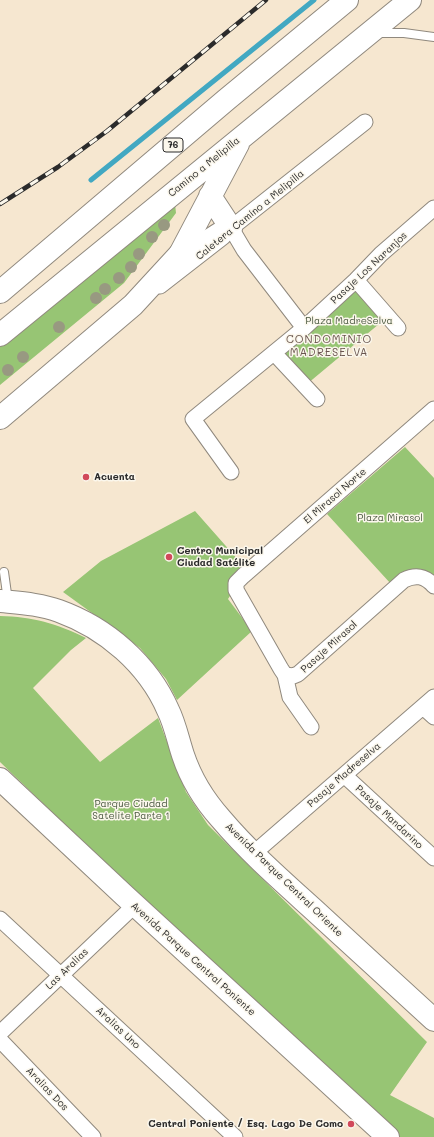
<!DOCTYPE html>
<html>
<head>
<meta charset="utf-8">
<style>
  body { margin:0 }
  canvas { display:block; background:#f6e7d0 }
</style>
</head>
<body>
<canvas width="434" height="1137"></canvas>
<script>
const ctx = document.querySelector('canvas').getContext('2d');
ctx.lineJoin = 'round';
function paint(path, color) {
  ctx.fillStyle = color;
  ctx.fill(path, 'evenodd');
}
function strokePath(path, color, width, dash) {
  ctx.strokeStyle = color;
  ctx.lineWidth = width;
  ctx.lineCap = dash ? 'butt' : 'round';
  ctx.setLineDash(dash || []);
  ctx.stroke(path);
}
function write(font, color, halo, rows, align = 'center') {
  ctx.font = font + ' Mali,sans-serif';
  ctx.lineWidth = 3;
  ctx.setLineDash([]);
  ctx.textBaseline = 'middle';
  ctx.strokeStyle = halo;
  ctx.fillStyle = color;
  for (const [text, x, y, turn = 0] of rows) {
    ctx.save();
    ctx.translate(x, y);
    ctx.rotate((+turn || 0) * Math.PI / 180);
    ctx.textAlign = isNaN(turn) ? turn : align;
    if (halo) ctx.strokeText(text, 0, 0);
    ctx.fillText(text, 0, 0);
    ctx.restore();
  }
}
paint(new Path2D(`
  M 175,204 L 176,213 L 124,283 L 0,385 L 0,347 L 90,271 Z
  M 357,286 L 385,319 L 307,384 L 278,353 Z
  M 405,447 L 434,478 L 434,578 L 391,584 L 327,514 Z
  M 195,511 L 240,562 L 249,566 L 228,599 L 252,631 L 177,700 L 166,679 L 140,648 L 63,592 L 101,561 Z
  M 0,616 C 33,617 56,623 86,638 L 71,650 L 33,688 L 100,762 L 158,718 L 186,792 L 208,825 L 427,1042 L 390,1095 L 434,1118 L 434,1137 L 398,1137 L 135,892 L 0,762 Z`), '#97c574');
strokePath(new Path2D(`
  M 91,180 L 314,0`), '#42a8c2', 5);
const lane = new Path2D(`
  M 377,33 L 404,33 L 434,37
  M 4,572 L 8,601`);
const street = new Path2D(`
  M 231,228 L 244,250 L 304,328
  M 181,254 L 222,228
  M 356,280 L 398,328
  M 160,286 L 223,237 L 231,228 L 365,122
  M 274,353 L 317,399
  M 434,409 L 243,576 L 236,583 L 236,590 L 281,669 L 285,675 L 293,676 L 298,674 L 404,580 C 416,574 425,576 434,586
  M 231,472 L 193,419 L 304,328 L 356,280 L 381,254 L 434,208
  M 285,675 L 290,697 L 311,727
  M 423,707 L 434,717
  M 344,775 L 434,858
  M 253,854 L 434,697
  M 0,919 L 235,1137
  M 0,1033 L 135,905
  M 0,1040 L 93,1137`);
const secondary = new Path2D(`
  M 0,418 L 133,305 L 180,254
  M 0,601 C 20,603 40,604 59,611 C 106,628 148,664 168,710 C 175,724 178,740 183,755 C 191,779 204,800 221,819 C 249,852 281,880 313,909 C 353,946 394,983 434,1020
  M 0,779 L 125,896 L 388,1137`);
const primary = new Path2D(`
  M 210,196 L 231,228
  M 180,254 L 238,144
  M 0,292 L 226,100 L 347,0
  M 0,335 L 410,0`);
strokePath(lane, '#90897e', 10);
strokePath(street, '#90897e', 17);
strokePath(secondary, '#90897e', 24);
strokePath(primary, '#90897e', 24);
strokePath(lane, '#fff', 8);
strokePath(street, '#fff', 15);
strokePath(secondary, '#fff', 22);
strokePath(primary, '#fff', 22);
const rail = new Path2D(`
  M 0,204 L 58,167 L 107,131 L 266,0`);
strokePath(rail, '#2b2b2b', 4.5);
strokePath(rail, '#fbf7ec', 3, [9]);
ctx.fillStyle = '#989981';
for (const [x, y] of [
  [164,225],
  [152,237],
  [139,254],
  [131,267],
  [119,278],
  [105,289],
  [96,298],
  [59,327],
  [23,357],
  [8,370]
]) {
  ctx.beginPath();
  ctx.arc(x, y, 6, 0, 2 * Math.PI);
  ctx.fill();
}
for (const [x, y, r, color] of [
  [86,477,4,"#d1495b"],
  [169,557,4,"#d1495b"],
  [351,1124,4,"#d1495b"]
]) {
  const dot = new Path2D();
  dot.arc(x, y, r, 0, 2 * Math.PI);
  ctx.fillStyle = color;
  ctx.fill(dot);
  strokePath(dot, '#fbf7ec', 1.5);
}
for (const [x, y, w] of [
  [173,145,20]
]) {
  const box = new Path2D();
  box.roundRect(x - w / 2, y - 7, w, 14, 3);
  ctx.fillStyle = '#fbf7ec';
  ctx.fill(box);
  strokePath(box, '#2b2b2b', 1);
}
write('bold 9px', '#2b2b2b', null, [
  ["76",173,145]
]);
write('10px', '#2b2b2b', '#fbf7ec', [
  ["Camino a Melipilla",204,167,-39],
  ["Caletera Camino a Melipilla",250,215,-39],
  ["Pasaje Los Naranjos",369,268,-43],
  ["El Mirasol Norte",335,496,-41],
  ["Pasaje Mirasol",329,647,-42],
  ["Pasaje Madreselva",344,775,-41],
  ["Pasaje Mandarino",389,817,43],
  ["Avenida Parque Central Oriente",284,880,44],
  ["Avenida Parque Central Poniente",193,959,42],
  ["Las Aralias",67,969,-44],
  ["Aralias Uno",118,1028,43],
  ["Aralias Dos",47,1089,46]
]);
write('10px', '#4b5941', '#fbf7ec', [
  ["Plaza MadreSelva",349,321],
  ["Plaza Mirasol",390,518],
  ["Parque Ciudad",131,804],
  ["Satelite Parte 1",131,816]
]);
write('bold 10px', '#2b2b2b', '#fbf7ec', [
  ["Acuenta",94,477],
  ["Centro Municipal",177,551],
  ["Ciudad Satélite",177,563],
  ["Central Poniente / Esq. Lago De Como",343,1124,"right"]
], 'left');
ctx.letterSpacing = '1px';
write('11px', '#6a564f', '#fbf7ec', [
  ["CONDOMINIO",329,340],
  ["MADRESELVA",329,353]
]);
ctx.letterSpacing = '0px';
</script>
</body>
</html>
